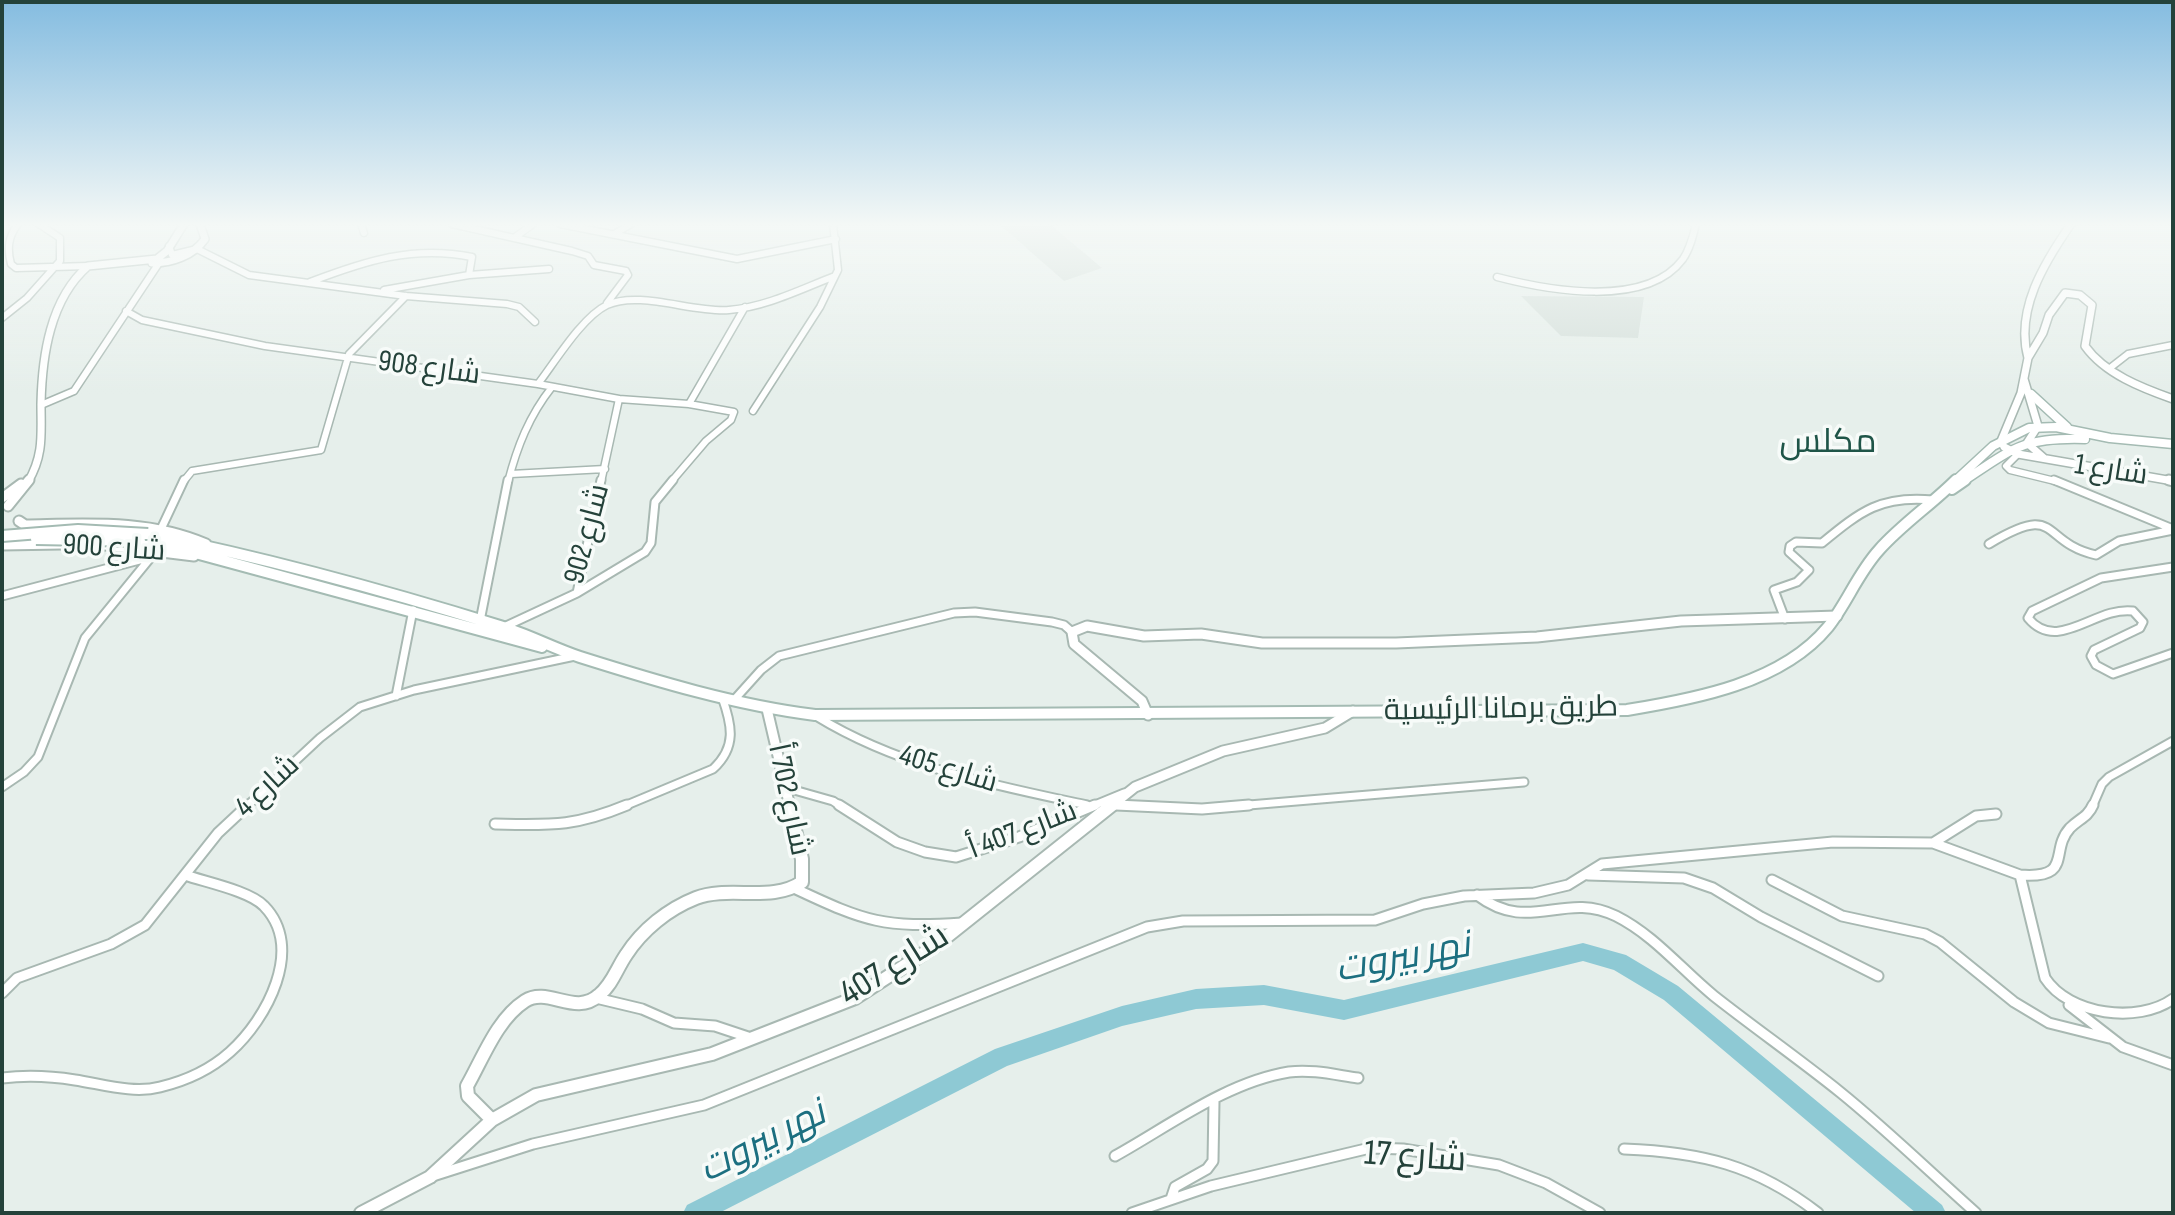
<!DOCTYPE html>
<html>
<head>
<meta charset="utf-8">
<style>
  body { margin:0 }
  #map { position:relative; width:2175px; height:1215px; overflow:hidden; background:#e6efeb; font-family:"Sofia Sans Condensed",sans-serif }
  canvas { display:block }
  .frame { position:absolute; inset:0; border:4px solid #24423a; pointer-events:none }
</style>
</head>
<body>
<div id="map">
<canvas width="2175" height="1215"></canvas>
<div class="frame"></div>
</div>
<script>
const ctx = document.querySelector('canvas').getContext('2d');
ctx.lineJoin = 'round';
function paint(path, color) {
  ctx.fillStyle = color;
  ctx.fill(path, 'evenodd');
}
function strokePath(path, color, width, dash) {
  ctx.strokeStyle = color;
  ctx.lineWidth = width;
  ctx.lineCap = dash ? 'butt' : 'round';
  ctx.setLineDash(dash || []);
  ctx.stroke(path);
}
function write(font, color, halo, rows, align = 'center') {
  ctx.font = font + ' "Sofia Sans Condensed",Cairo,sans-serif';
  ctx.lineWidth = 7;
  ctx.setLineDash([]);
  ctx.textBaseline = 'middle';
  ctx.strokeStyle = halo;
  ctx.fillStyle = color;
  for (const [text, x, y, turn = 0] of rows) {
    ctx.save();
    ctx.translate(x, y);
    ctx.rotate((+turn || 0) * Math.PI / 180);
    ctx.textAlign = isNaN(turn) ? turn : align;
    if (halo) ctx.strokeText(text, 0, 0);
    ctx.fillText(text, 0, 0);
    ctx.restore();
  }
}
paint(new Path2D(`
  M 999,224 L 1050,224 L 1102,268 L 1064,281 Z
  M 1521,296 L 1644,297 L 1638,338 L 1561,336 Z`), '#d4dfda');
paint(new Path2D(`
  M 1583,943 L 1626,955 L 1678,986 L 1942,1205 L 1946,1213 L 1916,1213 L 1664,1000 L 1614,970 L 1583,961 L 1344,1020 L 1264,1005 L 1196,1009 L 1122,1026 L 1007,1066 L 719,1213 L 683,1213 L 687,1205 L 995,1049 L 1122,1006 L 1196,989 L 1264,985 L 1344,1000 Z`), '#8ec9d4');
const minorFar2 = new Path2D(`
  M 18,224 C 8,237 7,249 11,264 L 16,268 L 88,266
  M 361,224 L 364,233
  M 452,224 L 572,251 L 588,256 L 594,265 L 626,271 L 628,275 L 607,303
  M 560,224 L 737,259 L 836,239
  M 616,233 L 631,224
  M 514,238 L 533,224
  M 169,246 L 172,255 L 197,249 L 249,275 L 406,296 L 507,304 L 519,307 L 535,322
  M 1497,277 C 1547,290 1646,309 1683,259 C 1690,249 1693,236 1696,224
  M 310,282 C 365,261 413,245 472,257 L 469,275
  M 384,290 L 469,275 L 549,269
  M 126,311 L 142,320 L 265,346 L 538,384 L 619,399 L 689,404 L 734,412 L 731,420 L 706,441 L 671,482
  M 2,318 L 27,298 L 60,261 L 60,238 L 39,224
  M 2110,368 L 2128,354 L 2173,345
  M 538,384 C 555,362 582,317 607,305 C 639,290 693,313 729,310 C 766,307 801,289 835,276
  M 689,404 L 745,307
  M 41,405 L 74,391 L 159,263
  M 753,411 L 820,307 L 838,270 L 833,224
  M 2018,454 L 2006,466 L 2010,470 L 2059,482
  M 511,474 L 605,469
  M 183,482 L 192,471 L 321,450 L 349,354 L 406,296
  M 508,482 C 517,447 529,416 552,387
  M 601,482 L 619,399`);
const minorFar1 = new Path2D(`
  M 2054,480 L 2173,529
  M 161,529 L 184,480
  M 1989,544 C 2061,501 2039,542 2096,555 L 2119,541 L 2173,530
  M 2173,567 L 2101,578 L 2032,611 L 2028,618 C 2058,654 2095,606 2133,611 L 2143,622 L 2140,628 L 2094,650 L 2091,656 L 2096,665 L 2113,674 L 2173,653
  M 577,593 L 645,552 L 651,543 L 655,502 L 673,480
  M 2,596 L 147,558
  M 1785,619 L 1774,590 L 1797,582 L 1809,570 L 1789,552 L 1790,546 L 1796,542 L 1822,543 C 1861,511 1881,495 1933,500
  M 480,621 L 508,480
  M 504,627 L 577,593 L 601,480
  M 396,696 L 413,610
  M 734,700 L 761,670 L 779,656 L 954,613 L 975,612 L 1052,622 L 1064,625 L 1072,632
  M 816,716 C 899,767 993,785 1087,805
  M 2,787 L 24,772 L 38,757 L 85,638 L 156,551
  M 787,788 L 833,801 L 842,807
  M 1114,805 L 1160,807
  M 246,807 L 320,738 L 360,707 L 414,690 L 575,656
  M 622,807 L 713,769 C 737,747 732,725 722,697
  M 1090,807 L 1124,793
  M 1225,807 L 1524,782
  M 2092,807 L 2102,784 L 2109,777 L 2173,741`);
const minor = new Path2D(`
  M 839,805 L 897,842 L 925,852 L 956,857 L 1019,837 L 1095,805
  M 1116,805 L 1202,809 L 1249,805
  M 495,824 C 551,825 574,827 627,805
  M 1933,843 L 1976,816 L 1996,814
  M 1588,875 L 1684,878 L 1713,888 L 1761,917 L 1878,976
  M 2020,875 L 2045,978 C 2069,1015 2138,1024 2173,999
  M 1772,880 L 1842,916 L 1925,934 L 1940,942 L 2014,1002 L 2049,1023 L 2109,1038
  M 796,889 C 866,922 884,928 962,923
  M 1477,895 C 1530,935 1563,890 1616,916 C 1654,935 1682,970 1714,996 C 1756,1029 1799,1059 1840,1092 C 1887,1130 1931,1173 1976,1213
  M 2,993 L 17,978 L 111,944 L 145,925 L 218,833 L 248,805
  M 596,998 L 642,1009 L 674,1023 L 715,1026 L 748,1037
  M 2069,1005 L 2123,1047 L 2173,1065
  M 2,1078 C 27,1075 50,1076 75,1080 C 102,1084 133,1094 160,1087 C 185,1081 211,1069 230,1052 C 267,1019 305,948 264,906 C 250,891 205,882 185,875
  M 1624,1149 C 1701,1152 1756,1165 1818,1213
  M 1115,1156 C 1169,1126 1227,1082 1289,1072 C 1312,1069 1336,1075 1358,1078
  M 436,1175 L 533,1144 L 704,1105 L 1147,927 L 1183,921 L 1375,920 L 1423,904 L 1464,896 L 1534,893 L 1568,885 L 1602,864 L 1833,842 L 1933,843 L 2020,875 C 2074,879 2049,851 2070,828 C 2079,819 2088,817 2093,805
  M 1171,1199 L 1175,1187 L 1207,1169 L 1213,1161 L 1214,1102
  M 1132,1213 L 1211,1186 L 1370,1148 L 1403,1149 L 1499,1165 L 1546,1183 L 1600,1213`);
const tertiaryFar2 = new Path2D(`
  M 152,263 C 172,263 193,256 205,239 L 200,224
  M 2028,358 C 2015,310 2044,263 2071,224
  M 2024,379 L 2038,426 L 2027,443 L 2044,458
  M 2173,399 C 2142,388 2105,374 2085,346 L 2092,305 L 2080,295 L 2065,293 L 2049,315 L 2043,333 L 2028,358 L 2021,393 L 2001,441 L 2004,447 L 2018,454 L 2173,481
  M 28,482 C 44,455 41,434 41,404 C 42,356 50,299 88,266 L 157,259 L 167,251 L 184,224`);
const tertiaryFar1 = new Path2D(`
  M 2169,480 L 2173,481
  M 2,498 L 21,484
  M 8,506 L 29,480
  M 19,521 L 25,525 C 87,524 148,519 206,544
  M 97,544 L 194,556
  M 2,545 L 62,544
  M 767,709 L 790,807
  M 1148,715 L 1142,701 L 1074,644 L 1072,632 L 1087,626 L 1144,636 L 1201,634 L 1262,643 L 1396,643 L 1537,637 L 1681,621 L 1837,616
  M 1110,807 L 1135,787 L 1223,751 L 1325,728 L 1353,711`);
const tertiary = new Path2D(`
  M 492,1120 L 468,1096 L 467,1086 C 483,1058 497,1019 525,1001 C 548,986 575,1017 599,995 C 612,985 617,968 626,955 C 642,930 668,909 696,898 C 729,885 772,903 802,882 L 802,859 L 789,805
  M 361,1213 L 430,1177 L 492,1120 L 536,1095 L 712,1054 L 855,998 L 935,946 L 1112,805`);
const secondaryFar1 = new Path2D(`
  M 2031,394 L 2067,427
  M 1954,482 L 1993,446 L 2029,428 L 2056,427 L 2110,438 L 2173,444
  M 1962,482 C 2012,449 2022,437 2085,439`);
const secondary = new Path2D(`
  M 1952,489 L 1965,480
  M 148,534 C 267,558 384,590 500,626 C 527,634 553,648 580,657 C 656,681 735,705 815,715 L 1627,710 C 1695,699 1782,683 1828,627 C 1847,603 1858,573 1879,550 C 1902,524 1931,505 1956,480
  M 140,541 L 177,548 L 542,647`);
strokePath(minorFar2, '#a8b8b2', 9);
strokePath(minorFar1, '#a8b8b2', 11);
strokePath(minor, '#a8b8b2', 13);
strokePath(tertiaryFar2, '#a8b8b2', 10);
strokePath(tertiaryFar1, '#a8b8b2', 13);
strokePath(tertiary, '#a8b8b2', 16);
strokePath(secondaryFar1, '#a4bbb3', 11);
strokePath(secondary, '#a4bbb3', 14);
strokePath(minorFar2, '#fff', 6);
strokePath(minorFar1, '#fff', 7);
strokePath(minor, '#fff', 9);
strokePath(tertiaryFar2, '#fff', 7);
strokePath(tertiaryFar1, '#fff', 9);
strokePath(tertiary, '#fff', 12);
strokePath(secondaryFar1, '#fff', 8);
strokePath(secondary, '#fff', 10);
const secondaryBridge = new Path2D(`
  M 2,536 L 78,530 L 148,534
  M 36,539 L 140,541`);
strokePath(secondaryBridge, '#a4bbb3', 14, []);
strokePath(secondaryBridge, '#fff', 10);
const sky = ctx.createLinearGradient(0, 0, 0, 394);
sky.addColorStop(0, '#84bce0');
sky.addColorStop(0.57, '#f4f8f6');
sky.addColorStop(1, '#f4f8f600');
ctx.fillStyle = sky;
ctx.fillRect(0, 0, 2175, 394);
write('30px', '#24423a', '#f7fbf9', [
  ["شارع 908",429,369,8],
  ["شارع 1",2111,471,9],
  ["شارع 902",588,534,-75],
  ["شارع 900",114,549,4],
  ["طريق برمانا الرئيسية",1501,710,-1],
  ["شارع 405",948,770,17],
  ["شارع 4",268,787,-43],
  ["شارع 702 أ",788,800,78],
  ["شارع 407 أ",1023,831,-21]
]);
write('34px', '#1f5548', '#f7fbf9', [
  ["مكلس",1828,443]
]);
write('36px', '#24423a', '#f7fbf9', [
  ["شارع 407",895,966,-32],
  ["شارع 17",1415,1158,4]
]);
write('italic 38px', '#1c6f80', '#f7fbf9', [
  ["نهر بيروت",1403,959,-11],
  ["نهر بيروت",763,1143,-27]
]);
</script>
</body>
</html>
